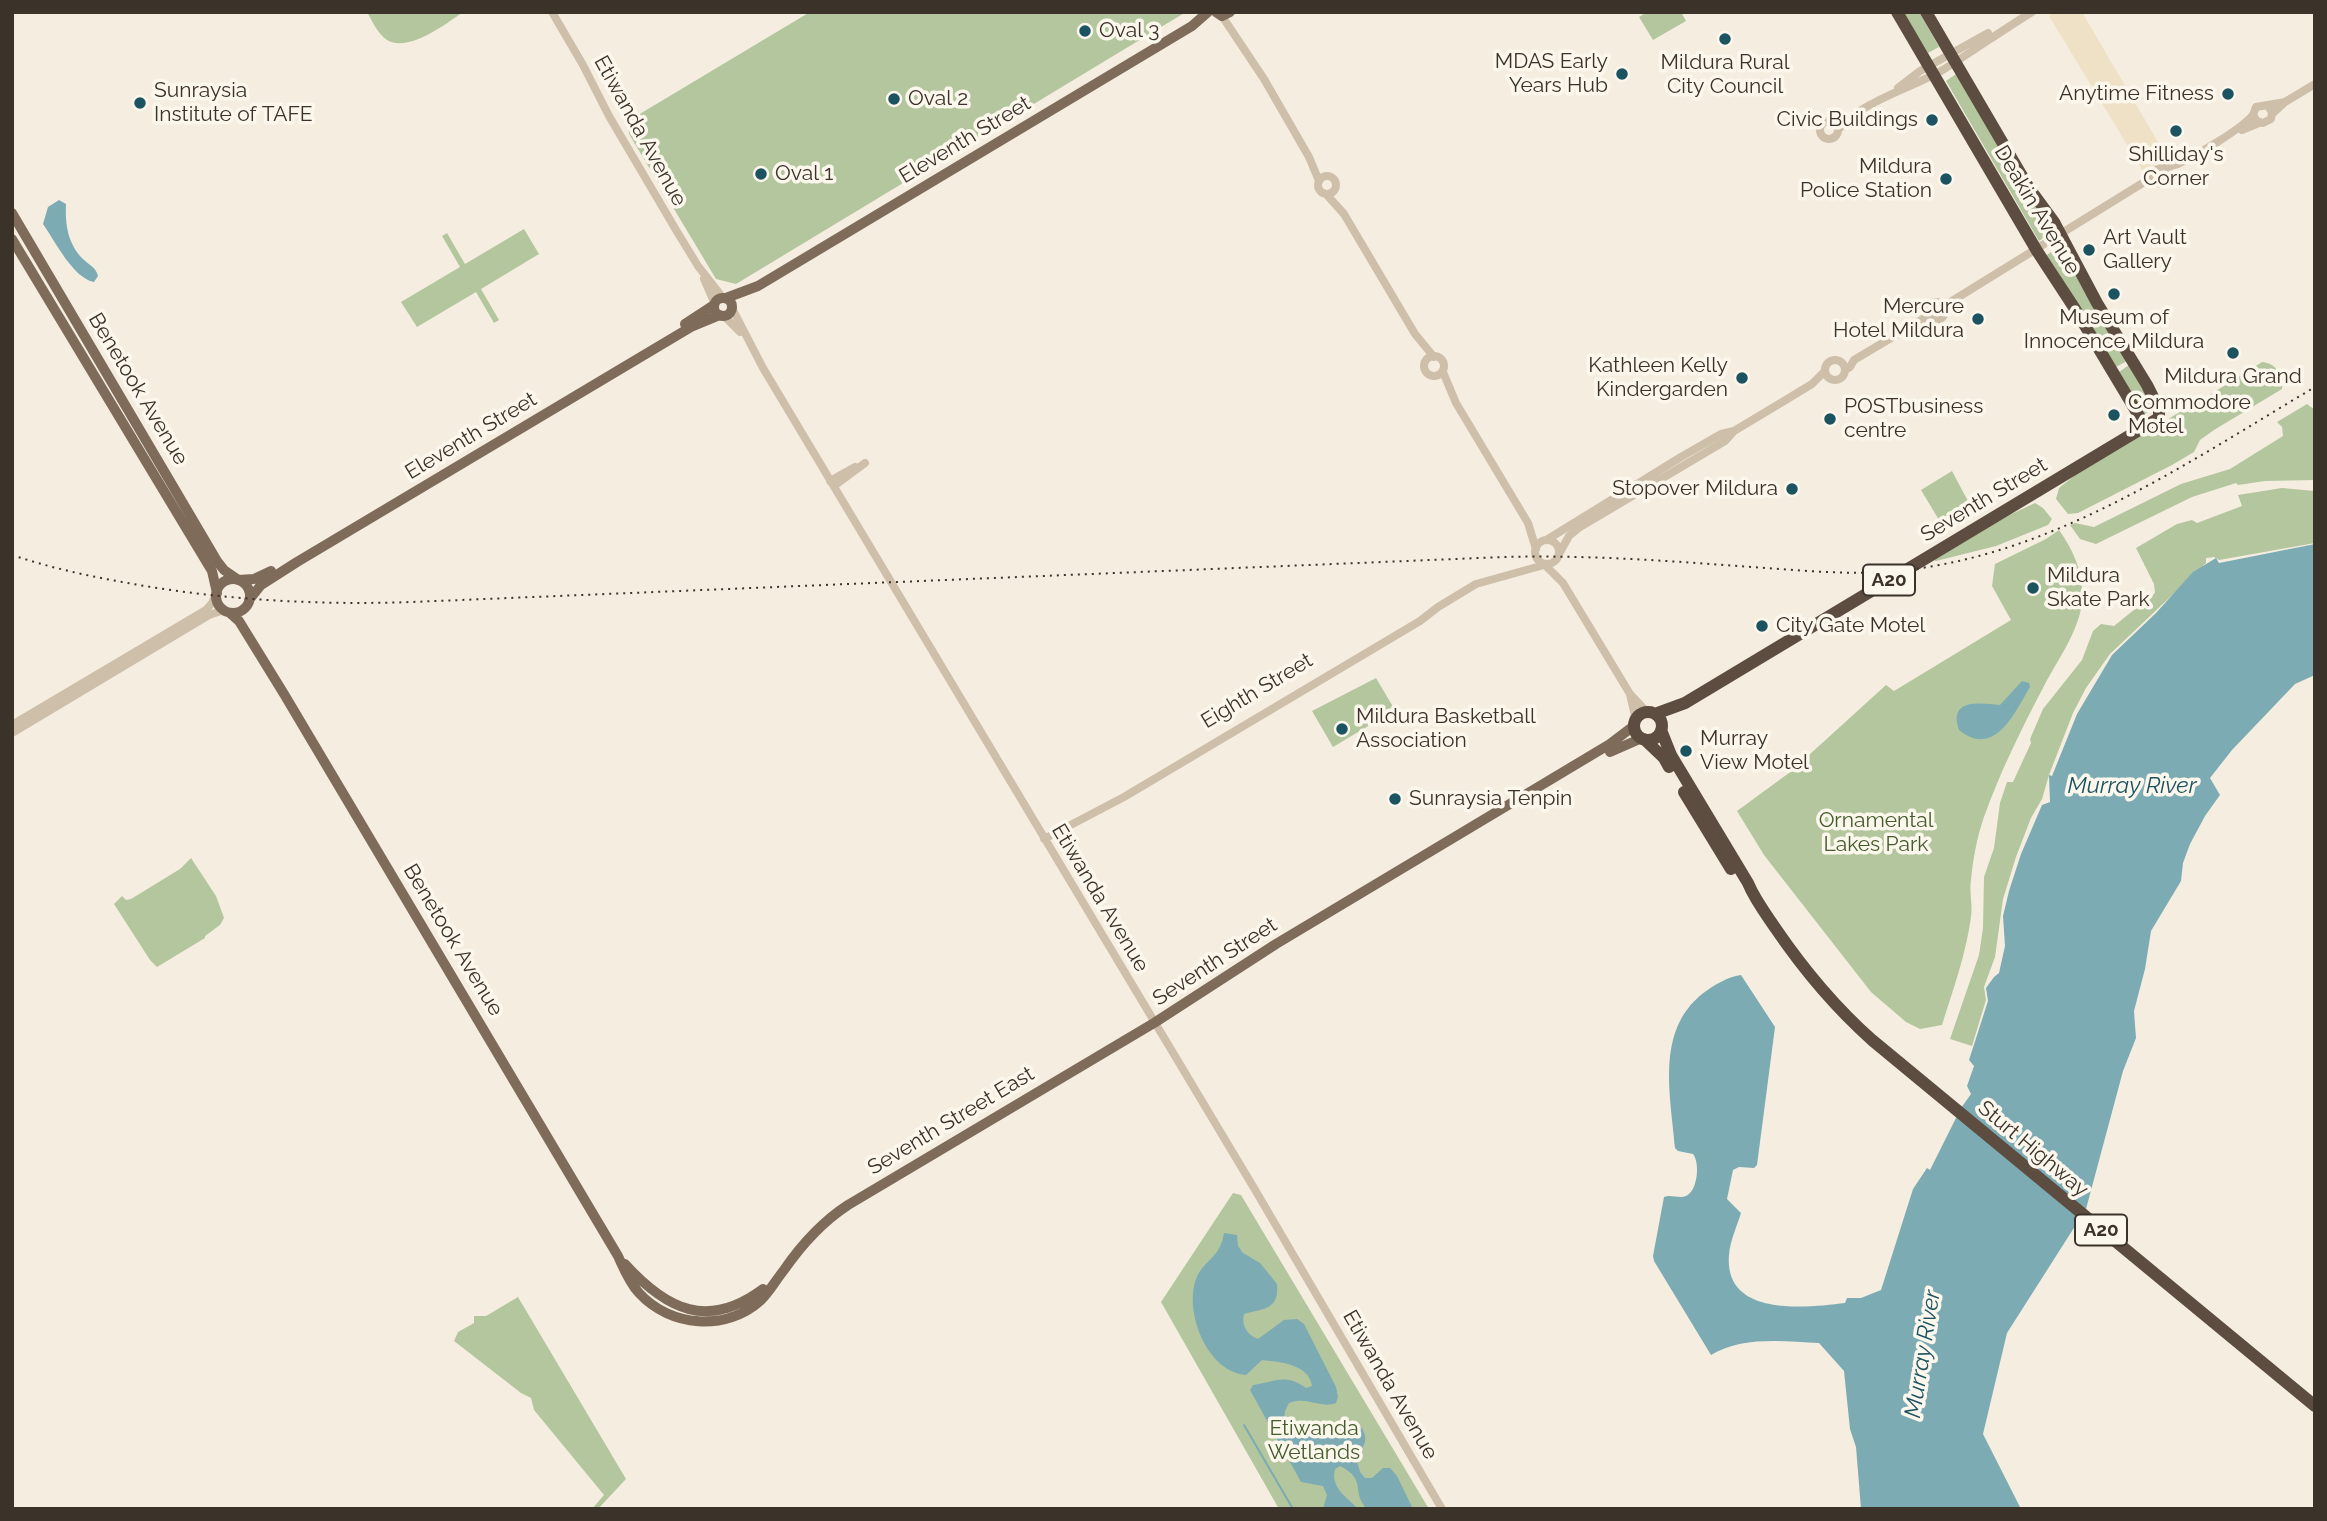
<!DOCTYPE html>
<html>
<head>
<meta charset="utf-8">
<style>
  body { margin:0 }
  #map { position:relative; width:2327px; height:1521px; overflow:hidden; background:#f5eee0; font-family:Raleway,sans-serif }
  canvas { display:block }
  .frame { position:absolute; inset:0; border:14px solid #3b322a; pointer-events:none }
</style>
</head>
<body>
<div id="map">
<canvas width="2327" height="1521"></canvas>
<div class="frame"></div>
</div>
<script>
const ctx = document.querySelector('canvas').getContext('2d');
ctx.lineJoin = 'round';
function paint(path, color) {
  ctx.fillStyle = color;
  ctx.fill(path, 'evenodd');
}
function strokePath(path, color, width, dash) {
  ctx.strokeStyle = color;
  ctx.lineWidth = width;
  ctx.lineCap = dash ? 'butt' : 'round';
  ctx.setLineDash(dash || []);
  ctx.stroke(path);
}
function write(font, color, halo, rows, align = 'center') {
  ctx.font = font + ' Raleway,sans-serif';
  ctx.lineWidth = 7;
  ctx.setLineDash([]);
  ctx.textBaseline = 'middle';
  ctx.strokeStyle = halo;
  ctx.fillStyle = color;
  for (const [text, x, y, turn = 0] of rows) {
    ctx.save();
    ctx.translate(x, y);
    ctx.rotate((+turn || 0) * Math.PI / 180);
    ctx.textAlign = isNaN(turn) ? turn : align;
    if (halo) ctx.strokeText(text, 0, 0);
    ctx.fillText(text, 0, 0);
    ctx.restore();
  }
}
paint(new Path2D(`
  M 367,12 L 463,12 C 446,24 408,53 387,40 C 378,34 372,21 367,12 Z
  M 810,12 L 1186,12 L 736,284 L 716,279 L 629,134 L 628,121 Z
  M 1647,12 L 1681,12 L 1686,21 L 1653,40 L 1639,17 Z
  M 1903,12 L 1919,12 L 1939,47 L 1928,53 Z
  M 1956,74 L 2052,232 L 2039,241 L 1946,81 Z
  M 524,229 L 539,254 L 481,289 L 499,320 L 494,323 L 476,292 L 417,327 L 401,302 L 460,267 L 442,236 L 447,233 L 465,264 Z
  M 2060,245 L 2127,358 L 2127,361 L 2116,367 L 2047,255 Z
  M 2262,362 C 2276,363 2284,376 2282,389 L 2214,430 L 2200,440 L 2194,452 L 2172,465 L 2078,513 L 2068,514 L 2056,499 L 2059,488 L 2079,472 L 2180,412 L 2184,411 Z
  M 2129,365 L 2156,407 L 2143,415 L 2119,372 Z
  M 2307,404 L 2315,410 L 2315,480 L 2265,481 L 2238,485 L 2236,483 L 2192,497 L 2096,544 L 2080,539 L 2070,525 L 2075,523 L 2094,527 L 2181,484 L 2230,469 L 2283,436 L 2282,427 L 2277,422 Z
  M 1952,471 L 1970,505 L 1951,516 L 1950,514 L 1939,520 L 1921,490 Z
  M 2282,488 L 2315,491 L 2315,543 L 2219,560 L 2214,557 L 2206,558 L 2206,563 L 2110,654 L 2086,688 L 2073,713 L 2049,775 L 2042,799 L 2031,818 L 2016,857 L 2003,899 L 1995,957 L 1984,987 L 1986,1000 L 1972,1046 L 1950,1039 L 1979,955 L 1983,928 L 1984,877 L 1994,848 L 2000,803 L 2007,782 L 2013,782 L 2031,743 L 2030,739 L 2043,709 L 2082,660 L 2093,631 L 2101,624 L 2114,626 L 2155,593 L 2154,584 L 2136,548 L 2177,524 L 2192,520 L 2197,523 L 2242,506 L 2238,495 Z
  M 2035,503 L 2043,508 L 2052,519 L 2048,525 L 1996,546 L 1936,561 L 1934,560 L 2001,519 Z
  M 2059,530 C 2076,554 2086,579 2081,609 C 2075,637 2057,661 2044,686 C 2022,728 2000,772 1984,817 C 1977,837 1973,859 1971,880 C 1969,892 1973,905 1971,917 C 1966,954 1953,990 1942,1025 L 1920,1029 L 1906,1022 L 1871,992 L 1764,855 L 1737,811 L 1804,762 L 1809,755 L 1886,685 L 1894,691 L 2011,620 L 1992,586 L 1995,564 L 2046,539 Z
  M 1376,678 L 1395,710 L 1333,747 L 1312,711 Z
  M 191,858 L 216,896 L 224,918 L 220,925 L 205,936 L 205,938 L 157,967 L 150,960 L 114,904 L 122,896 L 126,900 L 131,899 L 180,869 Z
  M 1233,1193 L 1241,1195 L 1429,1509 L 1279,1509 L 1161,1302 Z
  M 518,1297 L 626,1479 L 598,1509 L 592,1509 L 604,1495 L 534,1410 L 531,1398 L 521,1393 L 454,1341 L 458,1332 L 474,1323 L 474,1316 L 486,1316 Z`), '#b3c69e');
paint(new Path2D(`
  M 2052,12 L 2082,12 L 2165,154 L 2169,156 L 2168,158 L 2143,171 L 2049,16 Z`), '#eee1c6');
paint(new Path2D(`
  M 59,200 L 66,204 C 65,225 68,244 83,259 C 89,265 96,267 98,276 L 94,282 C 73,278 55,241 43,224 L 48,207 Z
  M 2315,544 L 2315,675 L 2295,684 L 2232,750 L 2210,778 L 2220,795 L 2205,816 L 2190,844 L 2183,863 L 2181,881 L 2151,931 L 2145,969 L 2134,1011 L 2136,1038 L 2123,1071 L 2086,1209 L 2007,1333 L 1983,1434 L 2021,1509 L 1861,1509 L 1856,1447 L 1850,1429 L 1844,1371 L 1819,1343 C 1784,1341 1741,1336 1711,1355 L 1654,1261 L 1653,1256 L 1664,1197 C 1671,1194 1679,1199 1686,1196 C 1698,1191 1700,1162 1693,1154 L 1678,1151 L 1675,1148 C 1671,1096 1655,1032 1702,994 C 1714,985 1727,977 1741,975 L 1775,1027 L 1757,1165 L 1754,1168 L 1739,1167 L 1733,1170 L 1727,1199 L 1741,1213 C 1737,1226 1730,1241 1729,1255 C 1724,1317 1805,1308 1845,1303 L 1847,1298 L 1861,1298 L 1881,1290 L 1913,1189 L 1927,1168 L 1930,1170 L 1961,1108 L 1971,1094 L 1967,1086 L 1974,1066 L 1969,1060 L 1988,1001 L 1986,988 L 1994,977 L 1999,973 L 2005,946 L 2003,916 L 2009,891 L 2021,854 L 2042,805 L 2050,802 L 2049,775 L 2052,776 L 2077,714 L 2112,655 L 2156,613 L 2193,572 L 2216,558 L 2219,563 Z
  M 2022,681 L 2029,683 L 2030,687 C 2015,712 1995,759 1959,730 C 1948,698 1980,703 2000,705 Z
  M 1224,1233 L 1237,1235 L 1238,1246 L 1243,1253 L 1260,1263 L 1277,1284 C 1279,1310 1265,1308 1244,1314 C 1241,1325 1247,1335 1258,1339 L 1284,1320 L 1297,1319 L 1304,1324 L 1336,1387 L 1338,1397 L 1336,1403 C 1320,1409 1307,1396 1289,1403 L 1285,1411 L 1284,1419 L 1291,1427 C 1320,1430 1330,1415 1362,1428 C 1369,1442 1364,1445 1356,1457 L 1360,1472 L 1365,1478 L 1372,1478 L 1383,1468 L 1390,1468 L 1397,1476 L 1413,1509 L 1367,1509 C 1350,1491 1368,1480 1340,1466 L 1335,1469 C 1330,1488 1347,1497 1358,1509 L 1323,1509 L 1327,1495 L 1323,1486 L 1301,1482 L 1250,1390 L 1253,1385 C 1276,1382 1285,1373 1306,1388 L 1312,1386 C 1309,1364 1280,1362 1262,1360 L 1246,1375 C 1207,1372 1184,1312 1196,1279 C 1204,1259 1220,1259 1224,1233 Z`), '#7cabb4');
strokePath(new Path2D(`
  M 1244,1425 L 1293,1509`), '#7cabb4', 2);
strokePath(new Path2D(`
  M 552,12 L 583,65 L 609,116 L 676,230 L 698,266 L 723,298
  M 1222,16 L 1264,79 L 1309,157 L 1319,181
  M 1898,88 L 1920,71 L 1988,33
  M 2268,106 L 2272,112 L 2271,119 L 2263,123 L 2257,121 L 2253,115 L 2256,107 L 2285,102
  M 2272,114 L 2285,102 L 2315,84
  M1820 130a9 9 0 1 1 18 0a9 9 0 1 1-18 0Z
  M 1838,130 C 1862,101 1909,89 1941,71 C 1972,52 2001,31 2032,12
  M 2242,130 L 2259,123
  M 2165,168 L 2169,171 L 2170,178 L 2168,182 L 2160,184 L 2154,179 L 2156,170 C 2163,166 2170,167 2178,164 C 2197,155 2240,130 2253,115
  M1318 185a9 9 0 1 1 18 0a9 9 0 1 1-18 0Z
  M 1327,195 L 1344,214 L 1415,334 L 1434,357
  M 704,279 L 714,302
  M1927 311a9 9 0 1 1 18 0a9 9 0 1 1-18 0Z
  M 1944,306 L 2154,176
  M 733,310 L 763,368 L 1254,1188 L 1442,1509
  M 723,315 L 740,332
  M1424 366a10 10 0 1 1 20 0a10 10 0 1 1-20 0Z
  M1825 370a10 10 0 1 1 20 0a10 10 0 1 1-20 0Z
  M 1845,370 L 1850,367 L 1854,360 L 1928,316
  M 1443,372 L 1456,403 L 1528,523 L 1536,549
  M 830,481 L 855,467
  M 834,486 L 865,463
  M 1548,539 L 1681,457 L 1721,434 L 1734,431 L 1784,401 L 1812,384 L 1825,371
  M1535 552a12 12 0 1 1 24 0a12 12 0 1 1-24 0Z
  M 1559,554 L 1569,536 L 1580,527 L 1725,441 L 1734,431
  M 1545,565 L 1563,583 L 1630,694 L 1647,712
  M 1630,694 L 1636,720
  M 12,725 L 206,610 L 212,603 L 216,594
  M 12,733 L 209,615 L 221,611 L 227,612
  M 1044,839 L 1124,797 L 1420,621 L 1438,607 L 1476,584 L 1544,565`), '#cebfaa', 8);
strokePath(new Path2D(`
  M 1216,12 L 1222,16 L 1230,12
  M 12,213 L 217,561 L 224,570 L 237,579
  M 12,239 L 212,571 L 217,593
  M714 307a9 9 0 1 1 18 0a9 9 0 1 1-18 0Z
  M 726,298 L 758,286 L 1192,26 L 1208,12
  M 685,324 L 714,305
  M216 596a17 17 0 1 1 34 0a17 17 0 1 1-34 0Z
  M 238,580 L 254,579 L 271,571
  M 249,600 L 261,585 L 297,562 L 691,327 L 720,315
  M 230,613 L 239,621 L 284,694 L 618,1256 C 624,1269 629,1282 639,1293 C 670,1327 726,1332 761,1300 C 770,1291 776,1280 784,1270 C 802,1244 822,1222 848,1205 L 1154,1023 L 1276,944 L 1610,744 L 1635,725
  M 1610,752 L 1642,738
  M 625,1264 C 667,1310 708,1330 763,1289`), '#7e6b5a', 10);
strokePath(new Path2D(`
  M 1897,12 L 2037,251 L 2075,309 L 2145,426
  M1634 726a14 14 0 1 1 28 0a14 14 0 1 1-28 0Z
  M 1655,714 L 1685,703 L 2159,418 L 2159,409 L 2147,385 L 2097,303 L 2054,222 L 2029,188 L 1926,12
  M 1661,730 L 1671,755 L 1748,883 C 1755,900 1766,914 1776,929 C 1804,970 1835,1007 1872,1040 L 2315,1406
  M 1644,739 L 1664,758 L 1669,767
  M 1684,792 L 1731,869`), '#5d4d41', 12);
strokePath(new Path2D(`
  M 12,555 C 60,571 108,580 157,588 C 243,601 326,605 412,602 L 1503,557 C 1581,555 1659,560 1737,566 C 1789,569 1843,576 1896,571 C 2051,557 2185,464 2315,387`), '#3b322a', 2, [2, 5]);
for (const [x, y, r, color] of [
  [1085,31,7,"#1c5361"],
  [1725,39,7,"#1c5361"],
  [1622,74,7,"#1c5361"],
  [2228,94,7,"#1c5361"],
  [894,99,7,"#1c5361"],
  [140,103,7,"#1c5361"],
  [1932,120,7,"#1c5361"],
  [2176,131,7,"#1c5361"],
  [761,174,7,"#1c5361"],
  [1946,179,7,"#1c5361"],
  [2089,250,7,"#1c5361"],
  [2114,294,7,"#1c5361"],
  [1978,319,7,"#1c5361"],
  [2233,353,7,"#1c5361"],
  [1742,378,7,"#1c5361"],
  [2114,415,7,"#1c5361"],
  [1830,419,7,"#1c5361"],
  [1792,489,7,"#1c5361"],
  [2033,588,7,"#1c5361"],
  [1762,626,7,"#1c5361"],
  [1342,729,7,"#1c5361"],
  [1686,751,7,"#1c5361"],
  [1395,799,7,"#1c5361"]
]) {
  const dot = new Path2D();
  dot.arc(x, y, r, 0, 2 * Math.PI);
  ctx.fillStyle = color;
  ctx.fill(dot);
  strokePath(dot, '#fcf7ed', 2.5);
}
for (const [x, y, w] of [
  [1889,580,52],
  [2101,1230,52]
]) {
  const box = new Path2D();
  box.roundRect(x - w / 2, y - 15.5, w, 31, 5);
  ctx.fillStyle = '#fcf7ed';
  ctx.fill(box);
  strokePath(box, '#3b322a', 2);
}
write('bold 19px', '#3b322a', null, [
  ["A20",1889,580],
  ["A20",2101,1230]
]);
write('21px', '#3b322a', '#fcf7ed', [
  ["Oval 3",1099,31],
  ["MDAS Early",1608,62,"right"],
  ["Years Hub",1608,86,"right"],
  ["Mildura Rural",1725,63,"center"],
  ["City Council",1725,87,"center"],
  ["Sunraysia",154,91],
  ["Institute of TAFE",154,115],
  ["Anytime Fitness",2214,94,"right"],
  ["Oval 2",908,99],
  ["Civic Buildings",1918,120,"right"],
  ["Shilliday's",2176,155,"center"],
  ["Corner",2176,179,"center"],
  ["Mildura",1932,167,"right"],
  ["Police Station",1932,191,"right"],
  ["Oval 1",775,174],
  ["Art Vault",2103,238],
  ["Gallery",2103,262],
  ["Mercure",1964,307,"right"],
  ["Hotel Mildura",1964,331,"right"],
  ["Museum of",2114,318,"center"],
  ["Innocence Mildura",2114,342,"center"],
  ["Kathleen Kelly",1728,366,"right"],
  ["Kindergarden",1728,390,"right"],
  ["Mildura Grand",2233,377,"center"],
  ["Commodore",2128,403],
  ["Motel",2128,427],
  ["POSTbusiness",1844,407],
  ["centre",1844,431],
  ["Stopover Mildura",1778,489,"right"],
  ["Mildura",2047,576],
  ["Skate Park",2047,600],
  ["City Gate Motel",1776,626],
  ["Mildura Basketball",1356,717],
  ["Association",1356,741],
  ["Murray",1700,739],
  ["View Motel",1700,763],
  ["Sunraysia Tenpin",1409,799]
], 'left');
write('21px', '#3b322a', '#fcf7ed', [
  ["Etiwanda Avenue",640,131,61],
  ["Eleventh Street",965,140,-31],
  ["Deakin Avenue",2037,210,59],
  ["Benetook Avenue",138,389,59],
  ["Eleventh Street",471,436,-31],
  ["Seventh Street",1984,500,-31],
  ["Eighth Street",1257,691,-31],
  ["Etiwanda Avenue",1100,898,59],
  ["Benetook Avenue",453,940,59],
  ["Seventh Street",1215,962,-33],
  ["Seventh Street East",951,1121,-31],
  ["Sturt Highway",2033,1149,40],
  ["Etiwanda Avenue",1390,1385,60]
]);
write('21px', '#445c2c', '#fcf7ed', [
  ["Ornamental",1876,821],
  ["Lakes Park",1876,845],
  ["Etiwanda",1314,1429],
  ["Wetlands",1314,1453]
]);
write('italic 23px', '#1c5361', '#fcf7ed', [
  ["Murray River",2132,786],
  ["Murray River",1923,1354,-81]
]);
</script>
</body>
</html>
